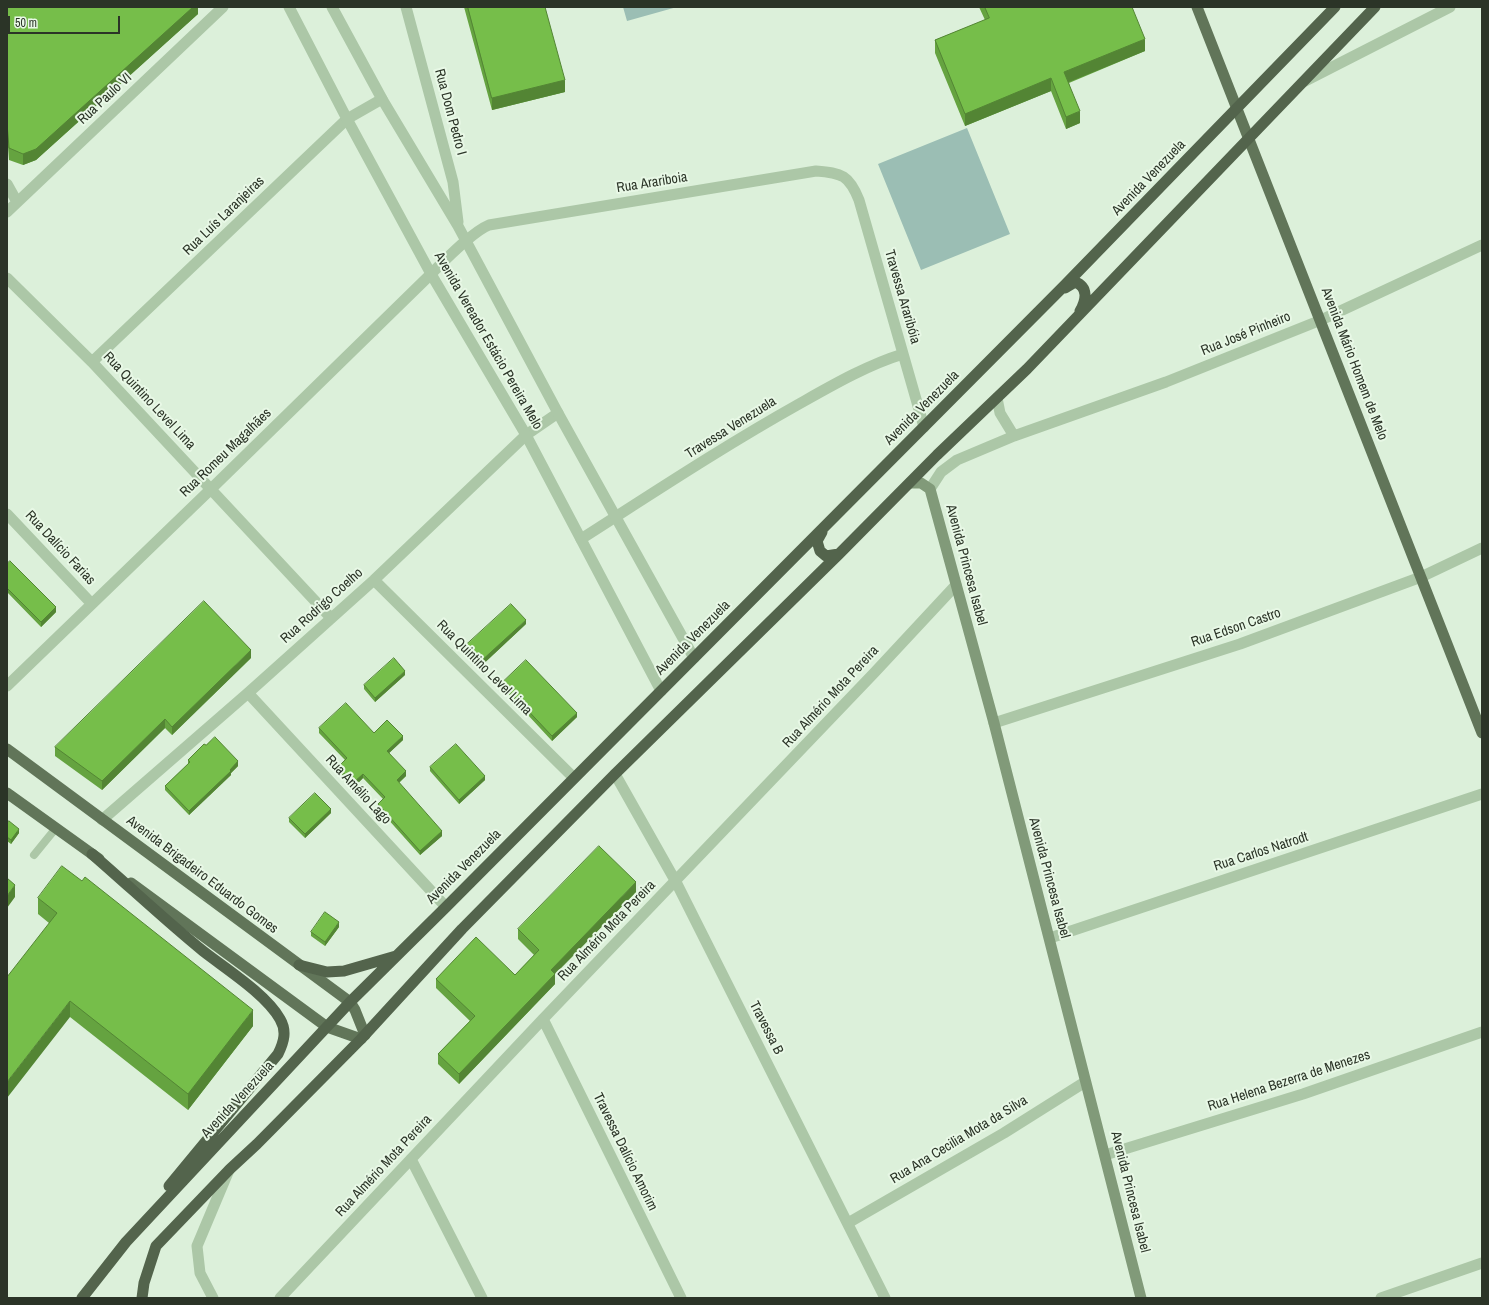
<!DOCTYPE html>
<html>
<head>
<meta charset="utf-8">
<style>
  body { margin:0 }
  #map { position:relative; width:1489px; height:1305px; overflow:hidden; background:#dcf0da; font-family:"Archivo Narrow",sans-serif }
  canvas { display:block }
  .frame { position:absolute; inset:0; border:8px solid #2b3427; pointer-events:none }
  .scale { position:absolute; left:8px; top:16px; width:112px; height:18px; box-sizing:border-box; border:2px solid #2b3427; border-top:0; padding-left:5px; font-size:12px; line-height:14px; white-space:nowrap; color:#2b3427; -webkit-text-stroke:3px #e8f8e6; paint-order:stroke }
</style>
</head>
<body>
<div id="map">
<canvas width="1489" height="1305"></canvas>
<div class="frame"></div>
<div class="scale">50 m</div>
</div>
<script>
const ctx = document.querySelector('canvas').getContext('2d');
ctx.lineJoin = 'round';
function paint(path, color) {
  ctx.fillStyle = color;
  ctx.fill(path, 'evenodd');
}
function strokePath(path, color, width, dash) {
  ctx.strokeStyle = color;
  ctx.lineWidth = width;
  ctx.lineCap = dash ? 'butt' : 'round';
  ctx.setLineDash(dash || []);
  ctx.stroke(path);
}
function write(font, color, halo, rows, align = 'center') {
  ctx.font = font + ' "Archivo Narrow",sans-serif';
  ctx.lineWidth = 4;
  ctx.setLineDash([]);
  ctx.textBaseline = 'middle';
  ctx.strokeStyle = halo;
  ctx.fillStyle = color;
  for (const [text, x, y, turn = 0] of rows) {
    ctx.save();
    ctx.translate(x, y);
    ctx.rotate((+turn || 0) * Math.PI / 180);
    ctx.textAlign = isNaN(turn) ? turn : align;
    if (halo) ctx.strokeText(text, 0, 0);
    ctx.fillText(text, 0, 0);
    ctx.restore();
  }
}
paint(new Path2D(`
  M 623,7 L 677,7 L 627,21 Z
  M 967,128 L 1010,234 L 921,270 L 878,164 Z`), '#9bbeb4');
strokePath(new Path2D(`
  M 34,855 L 56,828`), '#acc7a7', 8);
strokePath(new Path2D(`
  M 1305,81 L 1450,7
  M 7,184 L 17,202
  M 7,212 L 223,7
  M 7,278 L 92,362 L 331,618
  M 92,362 L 347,119 L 382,99
  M 997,398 L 1000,413 L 1014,436
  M 930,489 L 941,472 L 957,460 L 1014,436 L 1166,382 L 1321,320 L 1482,245
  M 7,514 L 91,603
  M 581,539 C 653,493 724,446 799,404 C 831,386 867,365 903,354
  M 374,580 L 574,778
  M 7,686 L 211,489 L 431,274 C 445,260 472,232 489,225 L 816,171 C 842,173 849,175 859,200 L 924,427
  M 248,693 L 446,907
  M 994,723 L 1240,644 L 1421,577 L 1482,548
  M 615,774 L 676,882 L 885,1298
  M 102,820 L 248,693 L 374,580 L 526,435 L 558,413
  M 1050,938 L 1482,794
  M 543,1019 L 681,1298
  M 1105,1155 L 1303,1094 L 1482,1032
  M 411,1159 L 482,1298
  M 848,1223 L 1004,1133 L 1085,1082
  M 280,1298 L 543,1019 L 875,672 L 956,585
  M 1381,1298 L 1482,1263`), '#acc7a7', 11);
strokePath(new Path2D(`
  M 289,7 L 347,119 L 431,274 L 526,435 L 661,691
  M 332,7 L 382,99 L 458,226 L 558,413 L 694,658
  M 406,7 L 453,182 L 458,222
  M 213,1298 L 200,1273 L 197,1246 L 229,1170`), '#acc7a7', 11);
strokePath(new Path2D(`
  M 910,483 L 921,483 L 930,489 L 994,723 L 1141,1298`), '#819a79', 11);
strokePath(new Path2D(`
  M 1197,7 L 1482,733
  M 7,749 L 350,1002 L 355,1010 L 365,1035
  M 7,793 L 99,859
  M 131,883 L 327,1027 L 361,1039`), '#617559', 11);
strokePath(new Path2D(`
  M 1065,288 L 1075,282 C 1089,287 1086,301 1080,311
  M 822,532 L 817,541 L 820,551 L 826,556 L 839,554
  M 92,854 C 129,886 165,920 203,951 C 226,969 266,994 280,1019 C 287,1031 284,1042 278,1054 L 169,1186
  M 299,965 L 327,972 L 344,971 L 396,956
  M 82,1298 L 126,1242 L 350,1002 L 446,907 L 1064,286 L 1335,7
  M 142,1298 L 144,1283 L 156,1246 L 230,1169 L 257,1144 L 361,1039 L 462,929 L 615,774 L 839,554 L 937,455 L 1027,369 L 1375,7`), '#53644c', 11);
paint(new Path2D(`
  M 7,7 L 198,7 L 198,14 L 36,160 L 23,165 L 9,160 L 7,134 Z
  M 464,7 L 545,7 L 565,92 L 492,110 Z
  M 979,7 L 1132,7 L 1145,51 L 1069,83 L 1080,123 L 1066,129 L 1051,91 L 965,126 L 935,53 L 935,40 L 985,20 Z
  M 7,564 L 56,612 L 41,627 L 7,592 Z
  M 526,624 L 479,668 L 464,652 L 464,647 Z
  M 251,658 L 172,735 L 165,728 L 102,790 L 55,756 L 55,747 Z
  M 405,675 L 375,702 L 364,689 L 364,685 Z
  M 502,683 L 577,717 L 552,741 L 502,687 Z
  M 319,728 L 374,733 L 403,740 L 389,753 L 406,776 L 399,783 L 442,836 L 420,855 L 378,808 L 378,804 L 383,799 L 363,778 L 353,788 L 338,771 L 338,767 L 345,760 L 319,733 Z
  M 206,745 L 238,766 L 231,773 L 231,775 L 189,815 L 165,790 L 165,786 L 188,764 L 188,760 Z
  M 430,767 L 485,780 L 459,804 L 430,771 Z
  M 331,813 L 305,838 L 289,822 L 289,818 Z
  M 7,824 L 19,833 L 11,844 L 7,841 Z
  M 636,892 L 555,974 L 555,984 L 459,1084 L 438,1064 L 438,1054 L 470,1021 L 436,988 L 436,979 L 515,975 L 534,955 L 518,939 L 518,929 Z
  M 38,898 L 253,1026 L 188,1110 L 70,1017 L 49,923 L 38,914 Z
  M 339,927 L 325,946 L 311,936 L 311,932 Z`), '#65a340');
paint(new Path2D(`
  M 193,7 L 198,7 L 198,14 L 36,160 L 23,165 L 23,154 Z
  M 1145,39 L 1145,51 L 1064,84 L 1064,72 Z
  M 1051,78 L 1051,91 L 965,126 L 965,114 Z
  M 565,80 L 565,92 L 492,110 L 492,98 Z
  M 1080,111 L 1080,123 L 1066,129 L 1066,117 Z
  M 56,607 L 56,612 L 41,627 L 41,622 Z
  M 526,620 L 526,624 L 479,668 L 479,663 Z
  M 251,650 L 251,658 L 172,735 L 172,727 Z
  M 405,671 L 405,675 L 375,702 L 375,698 Z
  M 577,713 L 577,717 L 552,741 L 552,736 Z
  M 165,719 L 165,728 L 102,790 L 102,781 Z
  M 403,736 L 403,740 L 387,755 L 387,751 Z
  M 238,761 L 238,766 L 231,773 L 231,775 L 189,815 L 189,811 Z
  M 406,771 L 406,776 L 397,784 L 397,780 Z
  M 363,774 L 363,778 L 353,788 L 353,783 Z
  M 485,776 L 485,780 L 459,804 L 459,800 Z
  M 331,809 L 331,813 L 305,838 L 305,834 Z
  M 19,829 L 19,833 L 11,844 L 11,840 Z
  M 442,831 L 442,836 L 420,855 L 420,851 Z
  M 636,882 L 636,892 L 555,974 L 555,984 L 459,1084 L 459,1074 L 551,970 Z
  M 15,885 L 15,897 L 7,908 L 7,896 Z
  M 339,922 L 339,927 L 325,946 L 325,942 Z
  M 70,1001 L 70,1017 L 7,1098 L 7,1082 Z
  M 253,1010 L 253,1026 L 188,1110 L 188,1094 Z`), '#538534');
const building = new Path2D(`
  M 7,7 L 193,7 L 36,149 L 23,154 L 9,148 L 7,123 Z
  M 468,7 L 545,7 L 565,80 L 492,98 Z
  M 985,7 L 1132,7 L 1145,39 L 1064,72 L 1080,111 L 1066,117 L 1051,78 L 965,114 L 935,40 L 989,18 Z
  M 10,561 L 56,607 L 41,622 L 7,588 L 7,564 Z
  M 204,601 L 251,650 L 172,727 L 165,719 L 102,781 L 55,747 Z
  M 511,604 L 526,620 L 479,663 L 464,647 Z
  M 394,658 L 405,671 L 375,698 L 364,685 Z
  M 526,660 L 577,713 L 552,736 L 502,683 Z
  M 346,703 L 374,733 L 387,720 L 403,736 L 387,751 L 406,771 L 397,780 L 442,831 L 420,851 L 378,804 L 385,797 L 363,774 L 353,783 L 338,767 L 347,758 L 319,728 Z
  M 215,737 L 238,761 L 230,770 L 231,771 L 189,811 L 165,786 L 190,762 L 188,760 L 204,744 L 206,745 Z
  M 456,744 L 485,776 L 459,800 L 430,767 Z
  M 315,793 L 331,809 L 305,834 L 289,818 Z
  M 9,821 L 19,829 L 11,840 L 7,837 L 7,824 Z
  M 599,846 L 636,882 L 551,970 L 555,974 L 459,1074 L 438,1054 L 475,1016 L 436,979 L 476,937 L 515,975 L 539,950 L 518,929 Z
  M 62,866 L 82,881 L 85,877 L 253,1010 L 188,1094 L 70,1001 L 7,1082 L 7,977 L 57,913 L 38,898 Z
  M 7,878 L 15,885 L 7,896 Z
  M 325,912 L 339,922 L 325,942 L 311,932 Z`);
paint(building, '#76be4a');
strokePath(building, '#538534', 1);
write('14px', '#2b3427', '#e8f8e6', [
  ["Rua Paulo VI",105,99,-43],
  ["Rua Dom Pedro I",450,112,75],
  ["Avenida Venezuela",1149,178,-46],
  ["Rua Arariboia",652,183,-9],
  ["Rua Luís Laranjeiras",224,216,-44],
  ["Travessa Araribóia",902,297,74],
  ["Rua José Pinheiro",1246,334,-22],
  ["Avenida Vereador Estácio Pereira Melo",488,341,60],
  ["Avenida Mário Homem de Melo",1354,364,69],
  ["Rua Quintino Level Lima",149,401,47],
  ["Avenida Venezuela",922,408,-45],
  ["Travessa Venezuela",731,428,-32],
  ["Rua Romeu Magalhães",226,453,-44],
  ["Rua Dalício Farias",60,548,47],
  ["Avenida Princesa Isabel",966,565,75],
  ["Rua Rodrigo Coelho",322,606,-42],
  ["Rua Edson Castro",1236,628,-19],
  ["Avenida Venezuela",693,638,-45],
  ["Rua Quintino Level Lima",484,668,45],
  ["Rua Almério Mota Pereira",831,697,-47],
  ["Rua Amélio Lago",358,790,47],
  ["Rua Carlos Natrodt",1261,852,-18],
  ["Avenida Venezuela",464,867,-45],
  ["Avenida Brigadeiro Eduardo Gomes",202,875,37],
  ["Avenida Princesa Isabel",1049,878,75],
  ["Rua Almério Mota Pereira",607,931,-46],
  ["Travessa B",766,1028,63],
  ["Rua Helena Bezerra de Menezes",1289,1081,-18],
  ["Avenida Venezuela",238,1100,-47],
  ["Rua Ana Cecilia Mota da Silva",959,1140,-31],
  ["Travessa Dalício Amorim",625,1152,64],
  ["Rua Almério Mota Pereira",384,1166,-47],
  ["Avenida Princesa Isabel",1130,1192,76]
]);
</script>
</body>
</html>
